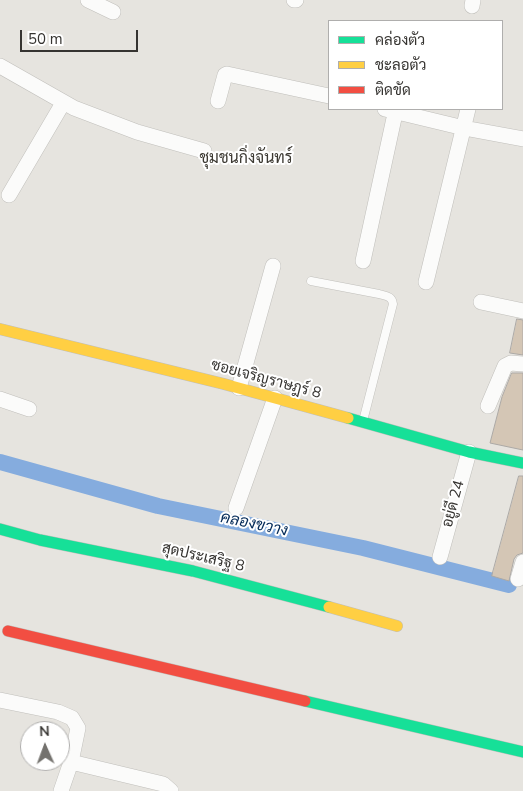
<!DOCTYPE html>
<html>
<head>
<meta charset="utf-8">
<style>
  body { margin:0 }
  #map { position:relative; width:523px; height:791px; overflow:hidden; background:#e6e4df; font-family:"Nunito Sans",Sarabun,sans-serif }
  canvas { display:block }
  .legend { position:absolute; left:328px; top:20px; width:175px; height:90px; box-sizing:border-box; background:#fff; border:1px solid #afaead; margin:0; padding:6px 9px; list-style:none; font-size:15px; color:#363431 }
  .legend li { display:flex; align-items:center; gap:10px; height:25px }
  .legend b { width:25px; border:1px solid #afaead }
  .north { position:absolute; left:20px; top:721px; width:50px; height:50px; box-sizing:border-box; background:#fff; border:1px solid #afaead; border-radius:50%; rotate:358deg; font-size:14px; font-weight:700; line-height:20px; text-align:center; color:#363431 }
  .north::after { content:''; display:block; margin:auto; width:18px; height:22px; background:#74726e; clip-path:polygon(50% 0,100% 100%,50% 72%,0 100%) }
  .scale { position:absolute; left:20px; top:30px; width:118px; height:22px; box-sizing:border-box; border:2px solid #363431; border-top:0; padding-left:6px; font-size:15px; line-height:18px; white-space:nowrap; color:#363431; -webkit-text-stroke:4px #fff; paint-order:stroke }
</style>
</head>
<body>
<div id="map">
<canvas width="523" height="791"></canvas>
<ul class="legend">
<li><b style="height:6px;background:#16e098"></b>คล่องตัว</li>
<li><b style="height:6px;background:#ffcf43"></b>ชะลอตัว</li>
<li><b style="height:6px;background:#f24e42"></b>ติดขัด</li>
</ul>
<div class="north">N</div>
<div class="scale">50 m</div>
</div>
<script>
const ctx = document.querySelector('canvas').getContext('2d');
ctx.lineJoin = 'round';
function strokePath(path, color, width, dash) {
  ctx.strokeStyle = color;
  ctx.lineWidth = width;
  ctx.lineCap = dash ? 'butt' : 'round';
  ctx.setLineDash(dash || []);
  ctx.stroke(path);
}
function paint(path, color) {
  ctx.fillStyle = color;
  ctx.fill(path, 'evenodd');
}
function write(font, color, halo, rows, align = 'center') {
  ctx.font = font + ' "Nunito Sans",Sarabun,sans-serif';
  ctx.lineWidth = 4;
  ctx.setLineDash([]);
  ctx.textBaseline = 'middle';
  ctx.strokeStyle = halo;
  ctx.fillStyle = color;
  for (const [text, x, y, turn = 0] of rows) {
    ctx.save();
    ctx.translate(x, y);
    ctx.rotate((+turn || 0) * Math.PI / 180);
    ctx.textAlign = isNaN(turn) ? turn : align;
    if (halo) ctx.strokeText(text, 0, 0);
    ctx.fillText(text, 0, 0);
    ctx.restore();
  }
}
strokePath(new Path2D(`
  M 0,462 L 158,506 L 363,548 L 509,585`), '#85acde', 16);
const building = new Path2D(`
  M 517,319 L 523,320 L 523,355 L 510,353 Z
  M 512,373 L 523,373 L 523,450 L 490,443 L 502,397 Z
  M 519,476 L 523,476 L 523,553 L 517,555 L 514,559 L 509,581 L 492,576 Z`);
paint(building, '#d4c6b5');
strokePath(building, '#aca9a6', 1);
const lane = new Path2D(`
  M 311,281 L 379,294 C 386,296 392,296 393,304 L 363,421`);
const street = new Path2D(`
  M 88,0 L 113,12
  M 294,0 L 296,0
  M 472,6 L 473,0
  M 0,66 L 74,108 L 137,132 L 204,151
  M 218,101 L 225,75 L 227,74 L 329,96
  M 385,109 L 464,128 L 523,139
  M 9,195 L 63,103
  M 363,261 L 396,109
  M 426,282 L 468,109
  M 481,302 L 523,311
  M 239,388 L 273,266
  M 0,399 L 29,409
  M 488,406 L 505,366 L 511,363 L 523,364
  M 236,508 L 275,398
  M 440,557 L 469,452
  M 518,579 L 523,562
  M 0,700 L 58,712 L 72,718 L 78,728 L 71,762 L 61,791
  M 71,762 L 163,784 L 171,791`);
const fast = new Path2D(`
  M 348,418 L 469,452 L 523,463
  M 0,529 L 40,540 L 193,571 L 329,607
  M 305,701 L 523,752`);
const slow = new Path2D(`
  M 0,329 L 224,384 L 348,418
  M 329,607 L 397,626`);
const jam = new Path2D(`
  M 8,631 L 305,701`);
strokePath(lane, '#c0bfbb', 9);
strokePath(street, '#c0bfbb', 16);
strokePath(fast, '#c0bfbb', 12);
strokePath(slow, '#c0bfbb', 12);
strokePath(jam, '#c0bfbb', 12);
strokePath(lane, '#fbfbfa', 8);
strokePath(street, '#fbfbfa', 15);
strokePath(fast, '#16e098', 11);
strokePath(slow, '#ffcf43', 11);
strokePath(jam, '#f24e42', 11);
write('15px', '#363431', '#fff', [
  ["ซอยเจริญราษฎร์ 8",266,380,15],
  ["อยู่ดี 24",454,504,-75],
  ["สุดประเสริฐ 8",203,558,13]
]);
write('16px', '#3d3a33', '#fff', [
  ["ชุมชนกิ่งจันทร์",246,159]
]);
write('italic 16px', '#032a58', '#fff', [
  ["คลองขวาง",254,525,12]
]);
</script>
</body>
</html>
